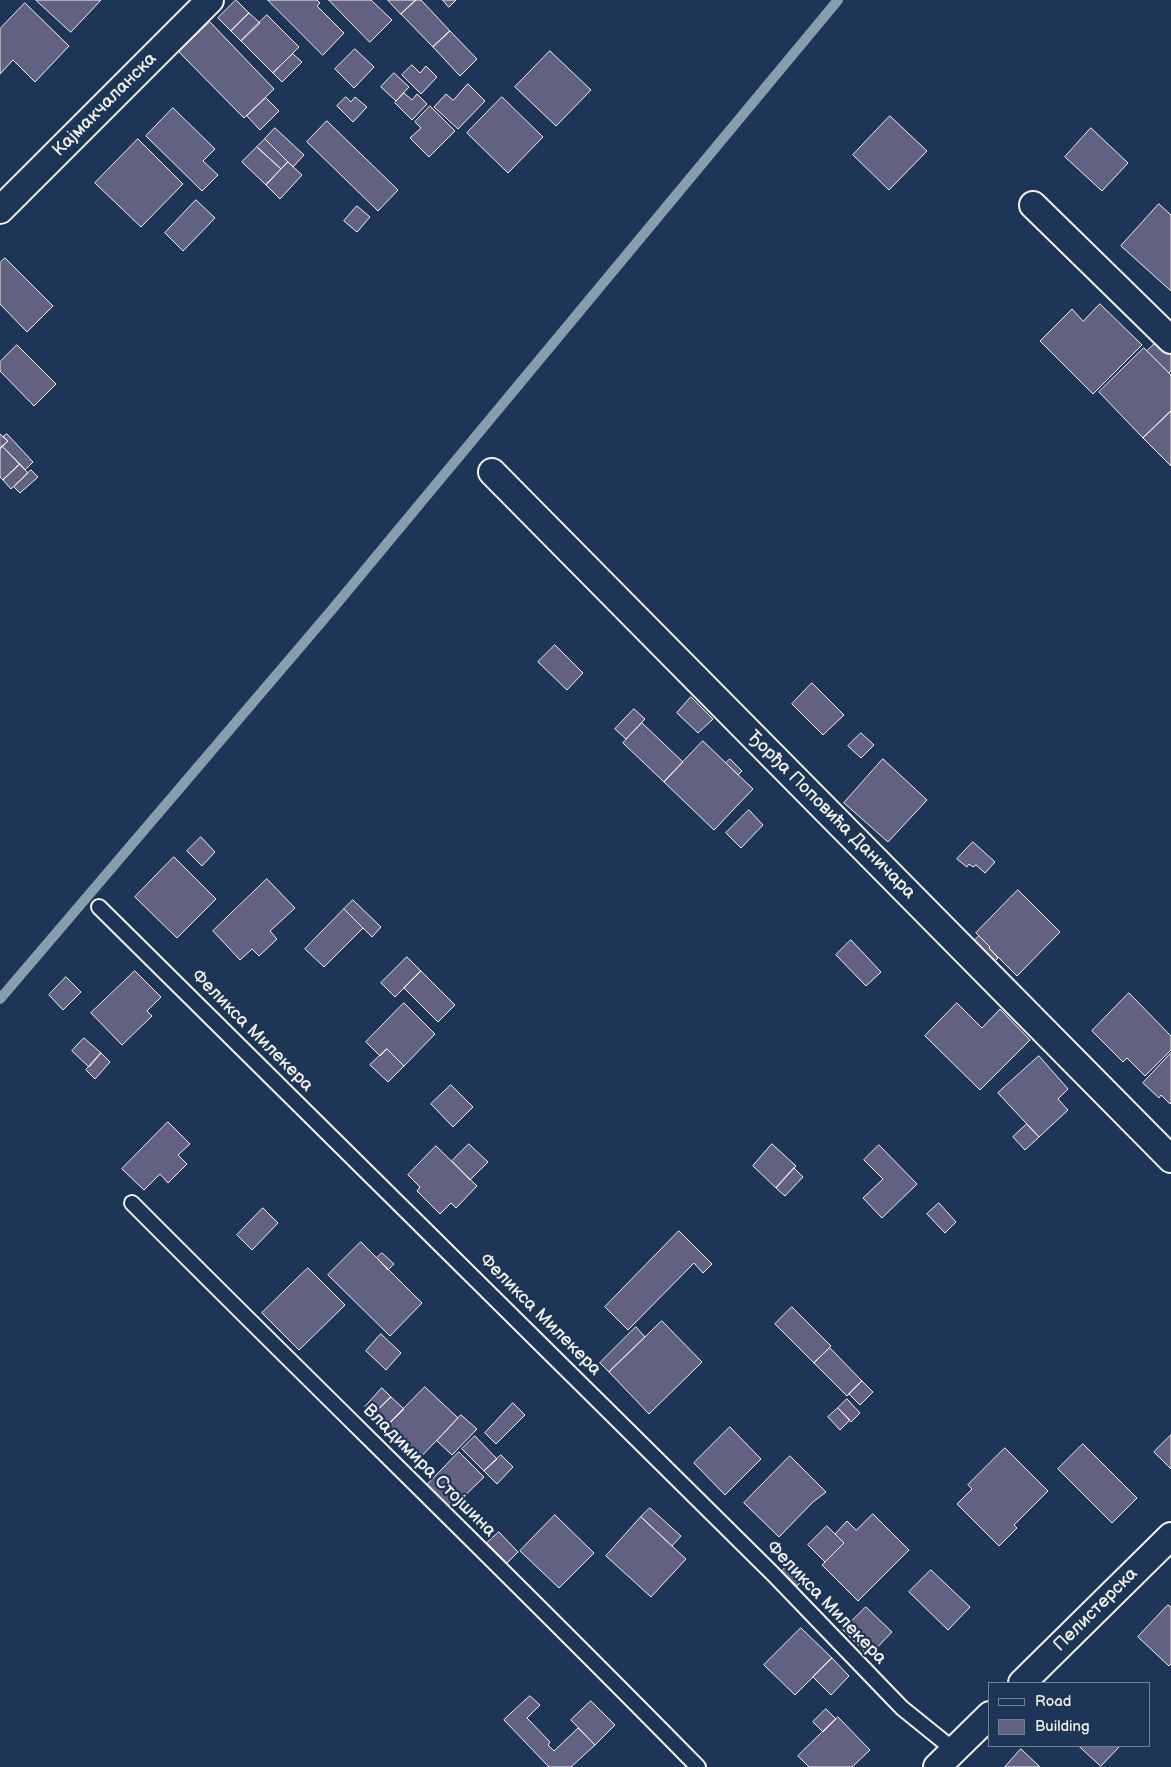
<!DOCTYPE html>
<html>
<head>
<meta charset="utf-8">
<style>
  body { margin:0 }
  #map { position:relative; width:1171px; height:1767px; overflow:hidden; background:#1d3557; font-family:"Balsamiq Sans",sans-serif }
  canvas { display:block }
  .legend { position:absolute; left:988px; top:1682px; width:162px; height:65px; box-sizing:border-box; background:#1d3557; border:1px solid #738091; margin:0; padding:6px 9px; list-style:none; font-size:15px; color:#f4f1e8 }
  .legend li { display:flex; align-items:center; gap:10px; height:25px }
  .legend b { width:25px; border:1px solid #738091 }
</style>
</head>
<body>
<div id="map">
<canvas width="1171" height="1767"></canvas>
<ul class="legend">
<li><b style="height:6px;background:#1d3557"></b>Road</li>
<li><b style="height:14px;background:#636182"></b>Building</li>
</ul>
</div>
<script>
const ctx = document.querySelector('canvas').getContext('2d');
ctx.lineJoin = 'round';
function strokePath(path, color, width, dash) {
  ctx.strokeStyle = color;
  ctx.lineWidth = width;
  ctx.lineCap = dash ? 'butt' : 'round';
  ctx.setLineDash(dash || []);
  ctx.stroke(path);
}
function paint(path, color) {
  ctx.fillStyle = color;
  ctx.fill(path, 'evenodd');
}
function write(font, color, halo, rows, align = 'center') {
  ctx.font = font + ' "Balsamiq Sans",sans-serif';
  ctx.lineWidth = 4.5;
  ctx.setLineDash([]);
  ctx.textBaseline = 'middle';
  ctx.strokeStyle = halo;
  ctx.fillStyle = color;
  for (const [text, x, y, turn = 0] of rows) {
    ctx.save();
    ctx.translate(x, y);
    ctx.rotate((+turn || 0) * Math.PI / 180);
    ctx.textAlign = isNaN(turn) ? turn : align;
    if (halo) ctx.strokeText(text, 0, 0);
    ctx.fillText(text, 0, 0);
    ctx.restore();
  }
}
strokePath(new Path2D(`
  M 0,999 L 330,612 L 838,0`), '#879fac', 10);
const building = new Path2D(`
  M 36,0 L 101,0 L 71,32 Z
  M 236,0 L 249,13 L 231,31 L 218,18 Z
  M 268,0 L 317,0 L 320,3 L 317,6 L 344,33 L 323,55 Z
  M 329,0 L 371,0 L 392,20 L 370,42 Z
  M 388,0 L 416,0 L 401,14 Z
  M 416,0 L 421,0 L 450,31 L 433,47 L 401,14 Z
  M 443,0 L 456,0 L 449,7 Z
  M 25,3 L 69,46 L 35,82 L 13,60 L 0,74 L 0,29 Z
  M 249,13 L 260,23 L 241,41 L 231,31 Z
  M 267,15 L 299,47 L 273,73 L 241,41 Z
  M 210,22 L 274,89 L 244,118 L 179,52 Z
  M 450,31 L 477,59 L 460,76 L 433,47 Z
  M 355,49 L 374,67 L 354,88 L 335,69 Z
  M 550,51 L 591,90 L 556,126 L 515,87 Z
  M 293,54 L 302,62 L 282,82 L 273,73 Z
  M 412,65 L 420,73 L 426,66 L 437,77 L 421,94 L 402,75 Z
  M 394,73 L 409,87 L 396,101 L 381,87 Z
  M 468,84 L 485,101 L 458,129 L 434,107 L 446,94 L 453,100 Z
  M 404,93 L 412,100 L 417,94 L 427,104 L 412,120 L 395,103 Z
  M 346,97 L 351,102 L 355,97 L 367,107 L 353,122 L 337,106 Z
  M 502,97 L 543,137 L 508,173 L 467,133 Z
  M 266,98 L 279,111 L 260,130 L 247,116 Z
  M 430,106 L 455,131 L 429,157 L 410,138 L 421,128 L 415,122 Z
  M 173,108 L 215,149 L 203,161 L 218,175 L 202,191 L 146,136 Z
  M 890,116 L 927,151 L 889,190 L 853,155 Z
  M 327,121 L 398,190 L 378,211 L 307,142 Z
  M 275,128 L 304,155 L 293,167 L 265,139 Z
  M 1091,128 L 1128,163 L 1102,191 L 1065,157 Z
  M 138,139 L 183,184 L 141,227 L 95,183 Z
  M 265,139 L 288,162 L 281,169 L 257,147 Z
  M 257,147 L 281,169 L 266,185 L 242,162 Z
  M 288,162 L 302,175 L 280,199 L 266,185 Z
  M 196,200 L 215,218 L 183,251 L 165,233 Z
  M 1159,204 L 1171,215 L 1171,291 L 1121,246 Z
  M 357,206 L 370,217 L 357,232 L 344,221 Z
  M 5,258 L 53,306 L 27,332 L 0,304 L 0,263 Z
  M 1100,304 L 1142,345 L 1093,394 L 1040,341 L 1072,309 L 1083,321 Z
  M 1161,338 L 1171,349 L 1171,371 L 1169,373 L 1147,351 Z
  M 17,345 L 56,384 L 34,406 L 0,371 L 0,362 Z
  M 1144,348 L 1171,375 L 1171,411 L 1143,438 L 1099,392 Z
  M 1171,411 L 1171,466 L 1143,438 Z
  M 0,434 L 8,441 L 0,449 Z
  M 7,434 L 33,462 L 25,470 L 2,446 L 8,441 L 3,437 Z
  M 2,446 L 20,464 L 3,480 L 0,477 L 0,449 Z
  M 20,464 L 28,473 L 11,489 L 3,480 Z
  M 31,470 L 38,477 L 20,493 L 14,487 Z
  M 555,645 L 583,673 L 567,690 L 538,662 Z
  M 812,683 L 844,715 L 823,735 L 792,704 Z
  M 691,697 L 713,719 L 698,733 L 677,713 Z
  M 634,709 L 645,719 L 626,739 L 615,729 Z
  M 642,723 L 683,762 L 664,782 L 623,743 Z
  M 861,733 L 874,745 L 861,758 L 848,746 Z
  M 703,741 L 753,789 L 714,830 L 664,782 Z
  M 730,759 L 742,771 L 738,775 L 726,763 Z
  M 883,759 L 927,800 L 888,842 L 844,803 Z
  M 749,810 L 763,825 L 741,848 L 726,833 Z
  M 201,837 L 215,852 L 202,866 L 187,851 Z
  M 973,842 L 995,862 L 985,873 L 976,865 L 973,867 L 969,864 L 967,867 L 957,859 Z
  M 174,857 L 216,899 L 177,938 L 135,897 Z
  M 267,879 L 295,908 L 270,931 L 277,939 L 259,956 L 252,949 L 240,960 L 213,931 Z
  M 1018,890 L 1060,932 L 1017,976 L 989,948 L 990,947 L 976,933 Z
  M 353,900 L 381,927 L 372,937 L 344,909 Z
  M 344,909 L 363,928 L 324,967 L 305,949 Z
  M 979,936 L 990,947 L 989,948 L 998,958 L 992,964 L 972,943 Z
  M 851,940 L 881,972 L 866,986 L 836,955 Z
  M 407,957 L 421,971 L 395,997 L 381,983 Z
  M 135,971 L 161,997 L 147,1011 L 152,1016 L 122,1045 L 91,1013 Z
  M 421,971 L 455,1005 L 438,1022 L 404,988 Z
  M 66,977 L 81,992 L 63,1010 L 49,995 Z
  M 1129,993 L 1171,1036 L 1171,1050 L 1145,1076 L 1127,1058 L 1123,1062 L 1092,1031 Z
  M 404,1003 L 435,1034 L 404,1066 L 387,1049 L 380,1056 L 366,1042 Z
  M 957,1003 L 982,1028 L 1000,1009 L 1030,1040 L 980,1090 L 925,1036 Z
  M 84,1038 L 101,1053 L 89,1067 L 72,1051 Z
  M 387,1049 L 404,1066 L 388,1082 L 370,1065 Z
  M 101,1053 L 110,1062 L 95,1079 L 86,1070 Z
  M 1171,1053 L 1171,1102 L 1170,1104 L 1161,1095 L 1159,1098 L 1143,1083 Z
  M 1039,1056 L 1068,1089 L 1058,1099 L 1068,1110 L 1039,1137 L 998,1093 Z
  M 451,1085 L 473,1107 L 453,1127 L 431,1104 Z
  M 168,1122 L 190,1144 L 178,1155 L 187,1164 L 168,1183 L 160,1174 L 144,1190 L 122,1169 Z
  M 1027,1124 L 1039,1137 L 1025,1150 L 1013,1137 Z
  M 469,1144 L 488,1162 L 470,1180 L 452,1161 Z
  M 772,1144 L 796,1166 L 776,1188 L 753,1166 Z
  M 879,1145 L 917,1184 L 882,1218 L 863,1198 L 883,1179 L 864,1160 Z
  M 436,1146 L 477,1186 L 456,1208 L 451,1203 L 440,1214 L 417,1191 L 420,1187 L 408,1175 Z
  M 794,1168 L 803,1177 L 785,1196 L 776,1188 Z
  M 939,1203 L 956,1222 L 945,1233 L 927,1214 Z
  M 263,1208 L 278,1223 L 252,1250 L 237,1235 Z
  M 679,1231 L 712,1264 L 703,1273 L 694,1263 L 628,1330 L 605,1307 Z
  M 361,1242 L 422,1303 L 390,1336 L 328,1275 Z
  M 382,1253 L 394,1264 L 388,1270 L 377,1258 Z
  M 308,1268 L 345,1305 L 299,1350 L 262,1313 Z
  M 792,1307 L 831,1346 L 814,1363 L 775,1324 Z
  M 662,1321 L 702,1362 L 649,1414 L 609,1372 Z
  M 636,1327 L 645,1337 L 609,1372 L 600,1363 Z
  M 381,1334 L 401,1353 L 386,1370 L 366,1351 Z
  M 830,1348 L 862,1381 L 847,1396 L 814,1363 Z
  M 862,1381 L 873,1392 L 860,1405 L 849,1394 Z
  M 425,1387 L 458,1418 L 416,1462 L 383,1430 Z
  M 382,1388 L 391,1397 L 373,1415 L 365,1407 Z
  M 391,1397 L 404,1409 L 386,1427 L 373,1415 Z
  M 847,1399 L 860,1413 L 851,1422 L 838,1408 Z
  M 513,1403 L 525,1415 L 496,1444 L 485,1433 Z
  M 838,1408 L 850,1420 L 840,1430 L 828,1417 Z
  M 461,1415 L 477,1429 L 452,1455 L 437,1441 Z
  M 730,1427 L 761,1459 L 725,1495 L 694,1463 Z
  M 1171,1435 L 1171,1469 L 1154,1452 Z
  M 475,1436 L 497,1459 L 484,1471 L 462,1449 Z
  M 1083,1444 L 1137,1498 L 1112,1523 L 1058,1469 Z
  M 1005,1448 L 1048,1491 L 1014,1525 L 1017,1528 L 999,1546 L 957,1504 L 972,1489 L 968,1485 Z
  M 459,1452 L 484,1477 L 451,1509 L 427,1485 Z
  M 501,1455 L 513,1467 L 497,1484 L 484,1471 Z
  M 790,1456 L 826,1492 L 813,1502 L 779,1537 L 744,1503 Z
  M 650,1508 L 681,1536 L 672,1546 L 641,1517 Z
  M 873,1514 L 909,1550 L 858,1601 L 822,1565 L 844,1543 L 835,1534 L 847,1521 L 856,1530 Z
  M 555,1515 L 594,1553 L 559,1588 L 520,1551 Z
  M 641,1517 L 686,1559 L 651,1597 L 606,1556 Z
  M 827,1526 L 844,1543 L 825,1562 L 808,1545 Z
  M 499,1532 L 518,1552 L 507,1563 L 487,1543 Z
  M 788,1565 L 803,1580 L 797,1586 L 782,1571 Z
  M 931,1570 L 970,1607 L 948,1630 L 909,1592 Z
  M 1168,1605 L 1171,1607 L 1171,1664 L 1169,1666 L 1138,1637 Z
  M 866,1607 L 892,1632 L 869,1656 L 843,1630 Z
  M 801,1628 L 832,1658 L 795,1695 L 764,1665 Z
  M 832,1658 L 849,1676 L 831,1695 L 813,1677 Z
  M 530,1696 L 540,1705 L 527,1718 L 550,1742 L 548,1745 L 554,1751 L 578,1728 L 595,1745 L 571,1767 L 549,1767 L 504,1720 Z
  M 591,1701 L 615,1725 L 595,1745 L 571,1720 Z
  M 826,1709 L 836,1719 L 823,1732 L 813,1722 Z
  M 838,1717 L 870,1750 L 852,1767 L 809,1767 L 798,1756 Z
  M 1079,1746 L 1120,1746 L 1101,1766 Z
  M 1021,1749 L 1040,1767 L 1005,1767 Z`);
paint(building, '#636182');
strokePath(building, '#f4f1e8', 1);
const lane = new Path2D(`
  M 99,907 L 773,1574 L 902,1708 L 954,1750
  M 132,1203 C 320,1392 512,1577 698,1767`);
const street = new Path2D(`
  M 1033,205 L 1171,340
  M 0,210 L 210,0
  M 492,472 L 1171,1159
  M 1022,1683 L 1171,1536
  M 937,1767 L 990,1715`);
strokePath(lane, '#f4f1e8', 18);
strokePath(street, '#f4f1e8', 30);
strokePath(lane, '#1d3557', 14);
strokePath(street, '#1d3557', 26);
write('18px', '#f4f1e8', '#1d3557', [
  ["Кајмакчаланска",105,105,-45],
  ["Ђорђа Поповића Даничара",831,815,45],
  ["Феликса Милекера",252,1031,45],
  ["Феликса Милекера",540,1315,45],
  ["Владимира Стојшина",429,1471,45],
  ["Феликса Милекера",826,1603,46],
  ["Пелистерска",1096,1610,-45]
]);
</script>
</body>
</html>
